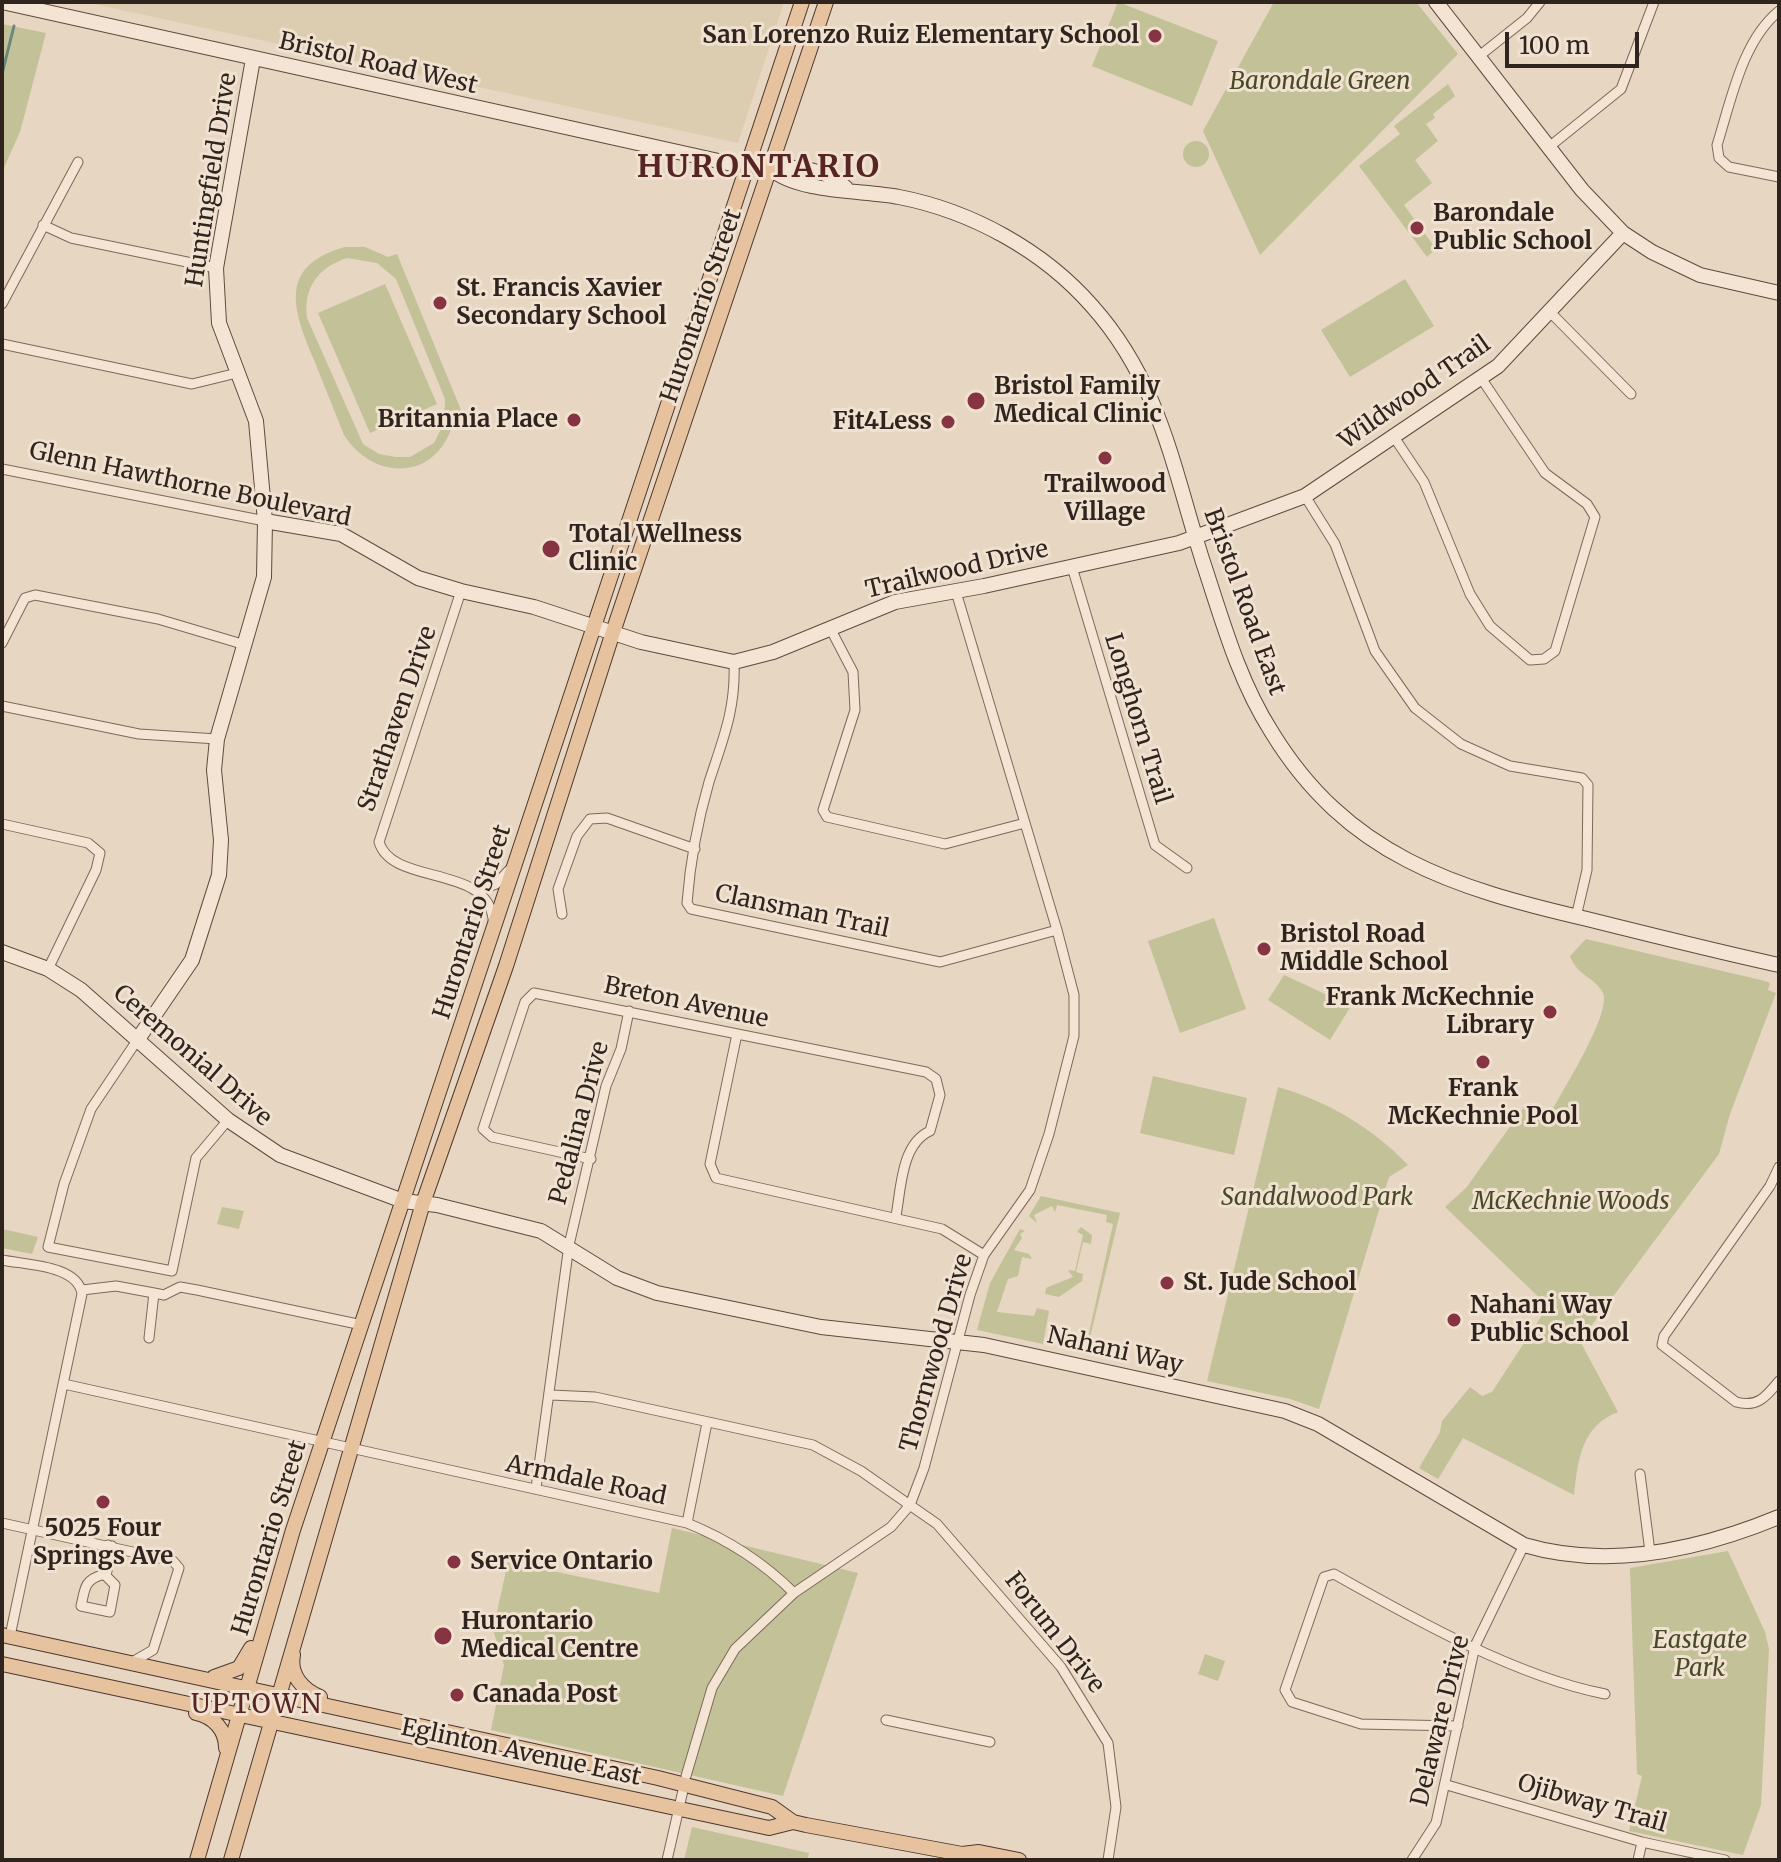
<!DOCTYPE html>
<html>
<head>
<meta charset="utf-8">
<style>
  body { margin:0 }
  #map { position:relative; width:1781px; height:1862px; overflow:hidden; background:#e7d6c2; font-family:Merriweather,serif }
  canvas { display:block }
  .frame { position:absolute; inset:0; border:4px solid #30241e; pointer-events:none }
  .scale { position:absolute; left:1505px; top:32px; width:134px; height:36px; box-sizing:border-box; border:4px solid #30241e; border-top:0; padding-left:10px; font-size:24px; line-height:28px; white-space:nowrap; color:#30241e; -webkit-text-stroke:6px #f0e1d0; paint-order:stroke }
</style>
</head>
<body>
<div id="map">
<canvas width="1781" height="1862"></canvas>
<div class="frame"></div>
<div class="scale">100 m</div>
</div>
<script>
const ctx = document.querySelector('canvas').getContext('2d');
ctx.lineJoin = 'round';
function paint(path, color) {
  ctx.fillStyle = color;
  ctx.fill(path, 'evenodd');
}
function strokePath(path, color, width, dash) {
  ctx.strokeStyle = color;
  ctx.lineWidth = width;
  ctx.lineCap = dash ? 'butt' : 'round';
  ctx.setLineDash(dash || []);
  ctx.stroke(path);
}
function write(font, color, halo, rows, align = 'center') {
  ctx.font = font + ' Merriweather,serif';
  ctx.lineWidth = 6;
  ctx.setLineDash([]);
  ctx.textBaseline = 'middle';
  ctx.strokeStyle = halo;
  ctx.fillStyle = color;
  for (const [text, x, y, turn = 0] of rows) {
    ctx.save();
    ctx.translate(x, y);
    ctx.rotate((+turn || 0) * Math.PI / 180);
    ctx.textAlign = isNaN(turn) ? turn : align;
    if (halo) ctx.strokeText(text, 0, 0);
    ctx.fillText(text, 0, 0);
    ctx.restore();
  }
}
paint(new Path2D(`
  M 84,2 L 784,2 L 738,143 Z`), '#dccdb0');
paint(new Path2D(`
  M 1118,2 L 1218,41 L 1192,106 L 1092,66 Z
  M 1274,2 L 1416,2 L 1458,54 L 1260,255 L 1203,131 Z
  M 2,24 L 46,33 L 20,132 L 2,172 Z
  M 1448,84 L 1455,96 L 1433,114 L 1435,118 L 1426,124 L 1438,141 L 1415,160 L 1432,183 L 1404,205 L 1436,249 L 1427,257 L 1359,166 L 1400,134 L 1394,126 Z
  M1183 154a13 13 0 1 1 26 0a13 13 0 1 1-26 0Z
  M 345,247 L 365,247 L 388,257 L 397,254 L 463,415 L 463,419 L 453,423 C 437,481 374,482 344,435 C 334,410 324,385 314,360 C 293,310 277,266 345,247 ZM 347,258 L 377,263 L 396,279 L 445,399 L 444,423 L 434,443 L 410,457 L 396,457 L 379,454 L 363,444 L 307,318 C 303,287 319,267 347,258 Z
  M 1405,279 L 1434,326 L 1350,377 L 1321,330 Z
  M 385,284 L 437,404 L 370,433 L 318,313 Z
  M 1214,918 L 1246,1009 L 1180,1033 L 1148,941 Z
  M 1586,939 L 1765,981 L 1770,983 L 1768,990 L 1776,993 L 1730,1114 L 1719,1154 L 1580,1341 L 1618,1412 C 1581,1426 1578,1460 1574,1495 L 1463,1438 L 1438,1479 L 1419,1468 L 1440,1432 L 1442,1421 L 1470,1387 L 1482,1396 L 1492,1392 L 1548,1306 L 1445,1207 L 1466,1188 L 1527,1103 L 1550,1114 C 1561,1093 1612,1013 1603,993 C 1595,977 1578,977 1570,956 Z
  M 1284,975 L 1351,1006 L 1330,1040 L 1268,1000 Z
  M 1153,1076 L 1247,1098 L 1234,1155 L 1140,1133 Z
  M 1278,1087 C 1327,1101 1373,1128 1408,1165 L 1389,1177 L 1319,1409 L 1290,1399 L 1207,1381 Z
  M 1041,1196 L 1120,1213 L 1086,1354 L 1078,1352 L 1080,1341 L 1087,1342 L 1113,1224 L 1106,1222 L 1107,1215 L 1057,1205 L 1055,1212 L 1052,1206 L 1034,1215 L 1037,1223 L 1029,1216 Z
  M 222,1207 L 244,1211 L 239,1229 L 217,1224 Z
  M 1081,1227 L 1092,1235 L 1091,1244 L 1083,1242 L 1076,1272 L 1083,1274 L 1082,1281 L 1059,1297 L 1045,1294 L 1046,1288 L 1073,1277 L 1068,1270 L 1075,1271 L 1083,1235 L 1077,1232 Z
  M 2,1229 L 38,1237 L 32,1254 L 2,1248 Z
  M 1020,1229 L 1025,1231 L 1020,1234 L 1022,1238 L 1014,1250 L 1029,1254 L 1032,1259 L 1022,1257 L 1018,1276 L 1008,1279 L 997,1312 L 1034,1316 L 1037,1308 L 1049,1311 L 1043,1344 L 977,1330 L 990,1283 Z
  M 672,1528 L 858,1573 L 783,1796 L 491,1730 L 504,1665 L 493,1630 L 508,1562 L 659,1593 Z
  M 1728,1551 L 1765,1632 L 1769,1649 L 1761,1805 L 1743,1855 L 1629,1831 L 1642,1776 L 1637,1774 L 1630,1568 Z
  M 1205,1654 L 1225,1661 L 1218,1681 L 1198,1674 Z
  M 692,1827 L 809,1853 L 807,1860 L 684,1860 Z`), '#c3c198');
strokePath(new Path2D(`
  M 2,74 L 14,26`), '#6c877c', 3);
const street = new Path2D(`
  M 1779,11 C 1742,41 1731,101 1717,145 L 1719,158 L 1729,167 L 1779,177
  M 1478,57 L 1527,18 L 1540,2
  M 1549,147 L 1621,89 L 1654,2
  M 43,225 L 71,238 L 216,268
  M 2,304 L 78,162
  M 1550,312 L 1631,394
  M 2,344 L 192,384 L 237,373
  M 1394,437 L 1424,482 L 1470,594 L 1490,626 L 1530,660 L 1544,659 L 1555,651 L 1595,517 L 1587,504 L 1545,473 L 1481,378
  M 2,469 L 265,521
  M 1305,496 L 1335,544 L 1375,651 L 1415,708 L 1461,744 L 1510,766 L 1582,778 L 1588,785 L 1587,870 L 1576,917
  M 1072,567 L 1155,845 L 1187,868
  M 461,591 L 379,842 C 392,886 487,864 493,919
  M 830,628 L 853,672 L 855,710 L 823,810 L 827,817 L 945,844 L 1025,823
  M 2,643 L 25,598 L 35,595 L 158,619 L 242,644
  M 734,662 C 736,709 723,739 709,782 C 698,820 690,864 687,903 L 691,909 L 940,962 L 1057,930
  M 2,706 L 139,734 L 217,739
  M 2,824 L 88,843 L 100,853 L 96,870 L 48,969
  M 480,890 L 496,884 L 509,870
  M 562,914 L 558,889 L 577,836 L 590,819 L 607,818 L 695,849
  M 737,1034 L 710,1164 L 716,1178 L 942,1229 L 984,1255
  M 138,1039 L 91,1109 L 64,1184 L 48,1247 L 172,1271 L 196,1158 L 228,1120
  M 591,1159 L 492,1137 L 483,1129 L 525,1002 L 534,993 L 926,1072 L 936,1079 L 940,1095 L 930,1131 C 901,1144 901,1189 896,1216
  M 1779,1167 L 1770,1186 L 1664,1336 L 1662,1345 L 1736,1402 C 1757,1408 1766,1397 1779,1381
  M 2,1260 C 26,1265 78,1265 82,1294 L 10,1636
  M 82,1290 L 116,1286 L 154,1293 L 149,1338
  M 154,1293 L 164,1295 L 180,1287 L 197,1290 L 362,1325
  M 64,1384 L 687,1523 C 729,1540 763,1562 794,1593
  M 551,1395 L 595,1397 L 813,1445 L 861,1471 L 937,1524 L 1061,1667 L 1108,1743 L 1116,1807 L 1108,1860
  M 1640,1474 L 1650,1552
  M 536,1488 L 569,1245 L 606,1086 L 621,1049 L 629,1011
  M 2,1523 L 173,1561 L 179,1568 L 153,1650 L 134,1661
  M 687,1523 L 707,1423
  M 108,1545 L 102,1575 C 84,1580 85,1589 81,1606 L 110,1612 L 115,1585 L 106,1576 L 112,1546
  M 886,1720 L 990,1742
  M 1458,1726 L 1361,1724 L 1292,1702 L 1285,1690 L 1324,1577 L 1334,1574 C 1412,1618 1517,1677 1605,1694
  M 686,1776 L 712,1688 L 735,1649 L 794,1593 L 891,1527 L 910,1505 L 924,1468 L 970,1295 L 984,1255 L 1030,1190 L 1049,1134 L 1074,1036 L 1074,995 L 1057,930 L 956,592
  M 1447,1785 L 1642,1842 L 1725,1860
  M 667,1860 L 684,1786
  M 1412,1860 L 1436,1823 L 1475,1646 L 1524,1545
  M 1638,1860 L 1642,1842`);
const secondary = new Path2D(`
  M 2,2 L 732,164 C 768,171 819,159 846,188
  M 1436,2 L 1582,190 L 1623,233 L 1652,252 L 1700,275 L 1779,293
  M 771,169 C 799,193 862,190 899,197 C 971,211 1043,250 1092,306 C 1160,382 1173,468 1203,562 C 1222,619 1238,679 1271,731 C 1347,856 1454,888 1587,919 C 1651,935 1715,951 1779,965
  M 265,521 L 341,534 L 418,578 L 461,591 L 534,607 L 641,642 L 734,662 L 773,652 L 895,602 L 984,586 L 1179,543 L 1305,496 L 1498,366 L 1623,233
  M 2,952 L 48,969 L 81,990 L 228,1120 L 280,1155 L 403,1201 L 437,1205 L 541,1231 L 617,1278 L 657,1293 L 821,1327 L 984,1345 L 1285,1411 L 1318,1424 L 1524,1545 C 1609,1570 1699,1550 1779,1517
  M 138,1039 L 192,960 L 219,875 L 221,840 L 214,770 L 217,739 L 264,577 L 265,521 L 256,421 L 219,323 L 216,268 L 253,59`);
const primary = new Path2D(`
  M 2,1635 L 658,1778 L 772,1807 L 793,1822 L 806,1825 L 962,1854 L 979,1852 L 1019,1860
  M 293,1655 C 289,1675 303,1690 320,1697
  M 2,1664 L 769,1828 L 793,1822
  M 214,1677 L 239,1668 L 251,1648
  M 196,1713 C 214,1717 226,1730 226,1748
  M 197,1860 L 293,1530 L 802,2
  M 231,1860 L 423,1203 L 506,966 L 613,632 L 826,2`);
strokePath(street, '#7f685b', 11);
strokePath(secondary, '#604a3f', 16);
strokePath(primary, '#4d382f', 16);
strokePath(street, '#f3e4d4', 9);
strokePath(secondary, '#f3e4d4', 14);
strokePath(primary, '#e6c39e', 14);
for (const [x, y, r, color] of [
  [1155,36,8,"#863342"],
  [1417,228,8,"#863342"],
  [440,303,8,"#863342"],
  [976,401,10,"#863342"],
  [574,420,8,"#863342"],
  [948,422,8,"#863342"],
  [1105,458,8,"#863342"],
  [551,549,10,"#863342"],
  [1264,949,8,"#863342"],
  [1550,1012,8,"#863342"],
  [1483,1062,8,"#863342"],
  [1167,1283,8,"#863342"],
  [1454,1320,8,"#863342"],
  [103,1502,8,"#863342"],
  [454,1562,8,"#863342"],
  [443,1636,10,"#863342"],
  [457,1695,8,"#863342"]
]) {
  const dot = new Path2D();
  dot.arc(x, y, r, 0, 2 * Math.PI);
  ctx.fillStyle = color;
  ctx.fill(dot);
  strokePath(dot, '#f0e1d0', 3);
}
write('bold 24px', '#30241e', '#f0e1d0', [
  ["San Lorenzo Ruiz Elementary School",1139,36,"right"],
  ["Barondale",1433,214],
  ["Public School",1433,242],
  ["St. Francis Xavier",456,289],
  ["Secondary School",456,317],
  ["Bristol Family",994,387],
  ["Medical Clinic",994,415],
  ["Britannia Place",558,420,"right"],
  ["Fit4Less",932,422,"right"],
  ["Trailwood",1105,485,"center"],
  ["Village",1105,513,"center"],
  ["Total Wellness",569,535],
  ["Clinic",569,563],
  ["Bristol Road",1280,935],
  ["Middle School",1280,963],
  ["Frank McKechnie",1534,998,"right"],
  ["Library",1534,1026,"right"],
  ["Frank",1483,1089,"center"],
  ["McKechnie Pool",1483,1117,"center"],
  ["St. Jude School",1183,1283],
  ["Nahani Way",1470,1306],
  ["Public School",1470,1334],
  ["5025 Four",103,1529,"center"],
  ["Springs Ave",103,1557,"center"],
  ["Service Ontario",470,1562],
  ["Hurontario",461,1622],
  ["Medical Centre",461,1650],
  ["Canada Post",473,1695]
], 'left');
write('24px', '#30241e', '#f0e1d0', [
  ["Bristol Road West",378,64,13],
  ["Huntingfield Drive",212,180,-81],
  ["Hurontario Street",702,306,-71],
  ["Wildwood Trail",1415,393,-35],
  ["Glenn Hawthorne Boulevard",190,485,12],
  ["Trailwood Drive",957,570,-13],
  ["Bristol Road East",1244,602,70],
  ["Strathaven Drive",398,719,-71],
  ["Longhorn Trail",1137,719,73],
  ["Clansman Trail",802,912,12],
  ["Hurontario Street",473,922,-72],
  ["Breton Avenue",686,1003,12],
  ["Ceremonial Drive",192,1056,41],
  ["Pedalina Drive",580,1123,-75],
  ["Nahani Way",1115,1351,13],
  ["Thornwood Drive",937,1353,-74],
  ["Armdale Road",586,1481,12],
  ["Hurontario Street",270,1538,-73],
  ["Forum Drive",1054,1633,52],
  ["Delaware Drive",1441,1721,-76],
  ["Eglinton Avenue East",521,1753,12],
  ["Ojibway Trail",1592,1804,16]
]);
write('italic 24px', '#474a27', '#f0e1d0', [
  ["Barondale Green",1320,82],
  ["Sandalwood Park",1317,1198],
  ["McKechnie Woods",1571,1202],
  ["Eastgate",1700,1641],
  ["Park",1700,1669]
]);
ctx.letterSpacing = '2px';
write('26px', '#572523', '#f0e1d0', [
  ["UPTOWN",257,1706]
]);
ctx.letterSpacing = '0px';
ctx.letterSpacing = '2px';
write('bold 32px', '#572523', '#f0e1d0', [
  ["HURONTARIO",759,168]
]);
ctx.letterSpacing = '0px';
</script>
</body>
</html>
